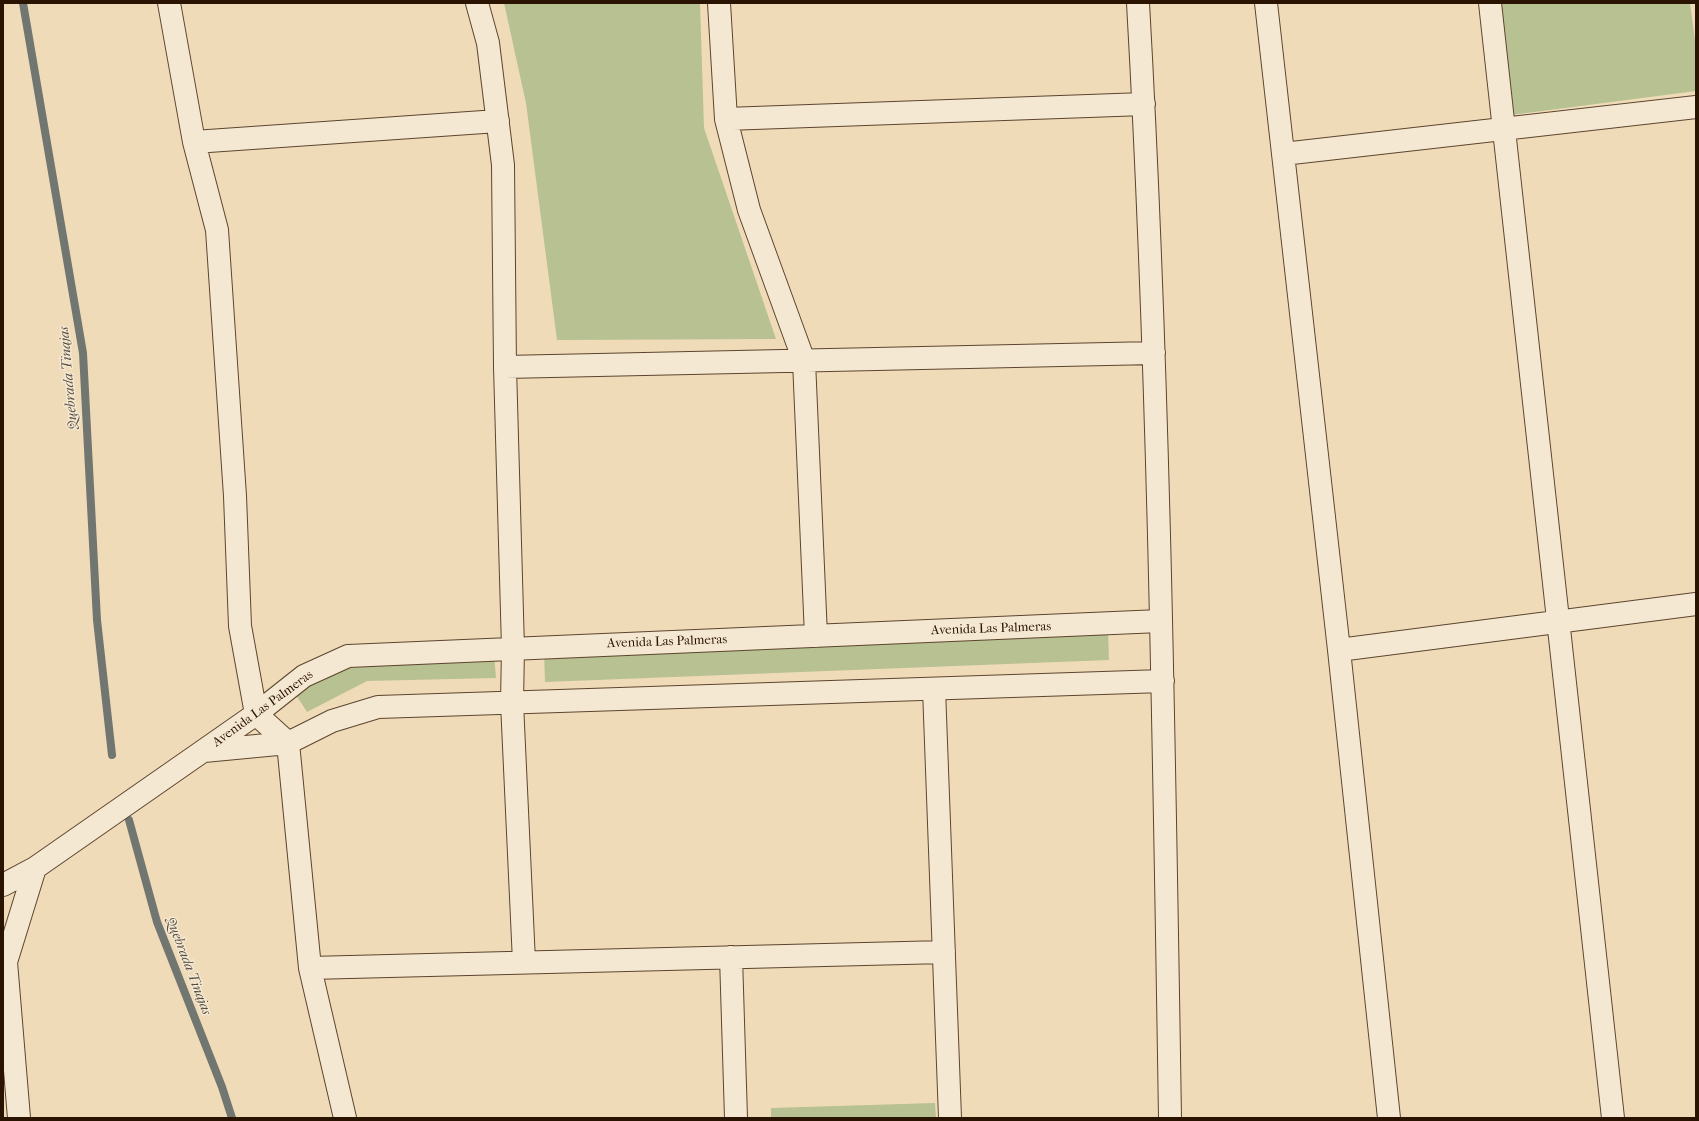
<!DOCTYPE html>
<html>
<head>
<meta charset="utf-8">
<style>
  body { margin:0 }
  #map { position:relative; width:1699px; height:1121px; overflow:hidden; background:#f0dbb9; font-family:"IM FELL French Canon",serif }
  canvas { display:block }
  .frame { position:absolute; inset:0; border:4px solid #2a1300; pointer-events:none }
</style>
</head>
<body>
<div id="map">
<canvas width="1699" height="1121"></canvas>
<div class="frame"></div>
</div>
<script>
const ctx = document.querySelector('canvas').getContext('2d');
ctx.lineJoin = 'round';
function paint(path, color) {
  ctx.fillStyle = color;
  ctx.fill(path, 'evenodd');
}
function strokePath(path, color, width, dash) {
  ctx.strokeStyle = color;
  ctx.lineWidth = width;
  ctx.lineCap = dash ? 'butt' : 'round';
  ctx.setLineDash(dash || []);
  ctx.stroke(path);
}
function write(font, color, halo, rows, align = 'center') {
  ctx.font = font + ' "IM FELL French Canon",serif';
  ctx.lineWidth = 3;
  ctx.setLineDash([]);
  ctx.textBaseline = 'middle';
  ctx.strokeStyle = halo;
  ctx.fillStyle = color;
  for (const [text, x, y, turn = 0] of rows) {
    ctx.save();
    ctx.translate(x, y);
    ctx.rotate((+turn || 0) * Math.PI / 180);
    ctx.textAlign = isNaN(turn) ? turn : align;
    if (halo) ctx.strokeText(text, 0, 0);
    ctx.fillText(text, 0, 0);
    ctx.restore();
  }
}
paint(new Path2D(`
  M 504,3 L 700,3 L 704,128 L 776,339 L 557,340 L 526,103 Z
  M 1497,3 L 1690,3 L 1696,48 L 1696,91 L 1511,115 Z
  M 1108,629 L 1109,660 L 545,682 L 544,651 Z
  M 494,654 L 496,678 L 367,681 L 307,712 L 293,690 L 351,662 Z
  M 935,1103 L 936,1118 L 771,1118 L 771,1108 Z`), '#b7c191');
strokePath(new Path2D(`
  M 23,3 L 83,353 L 97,620 L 112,755
  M 129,820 L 157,922 L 222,1087 L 232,1118`), '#717670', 8);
const minor = new Path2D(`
  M 169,3 L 194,142 L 217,230 L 235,496 L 240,626 L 256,714 L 288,743 L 310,968 L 345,1118
  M 477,3 L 488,43 L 503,165 L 505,367 L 513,648 L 512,703 L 524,962
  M 719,3 L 726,119 L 749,210 L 804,361 L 816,636
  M 1138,3 C 1159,374 1164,746 1170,1118
  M 1266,3 L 1339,650 L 1389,1118
  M 1490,3 L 1613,1118
  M 726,119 L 1144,104
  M 194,142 L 498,121
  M 1283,154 L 1696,107
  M 505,367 L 1154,353
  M 1339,650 L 1696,604
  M 934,689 L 950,1118
  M 204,751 L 288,743 L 332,721 L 378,707 L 1163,681
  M 3,885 L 35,868 L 203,751 L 256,714 L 304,676 L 348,656 L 1160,621
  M 3,952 L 6,962 L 19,1118
  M 731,957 L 736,1118
  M 3,964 L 6,962 L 35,868
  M 310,968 L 944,952`);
strokePath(minor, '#5c452e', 24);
strokePath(minor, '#f5e8d2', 22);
write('13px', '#2a1300', '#f5e8d2', [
  ["Avenida Las Palmeras",991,629,-2],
  ["Avenida Las Palmeras",667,642,-2],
  ["Avenida Las Palmeras",263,709,-36]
]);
write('italic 14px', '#544d41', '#f5e8d2', [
  ["Quebrada Tinajas",69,378,-95],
  ["Quebrada Tinajas",188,966,69]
]);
</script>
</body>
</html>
